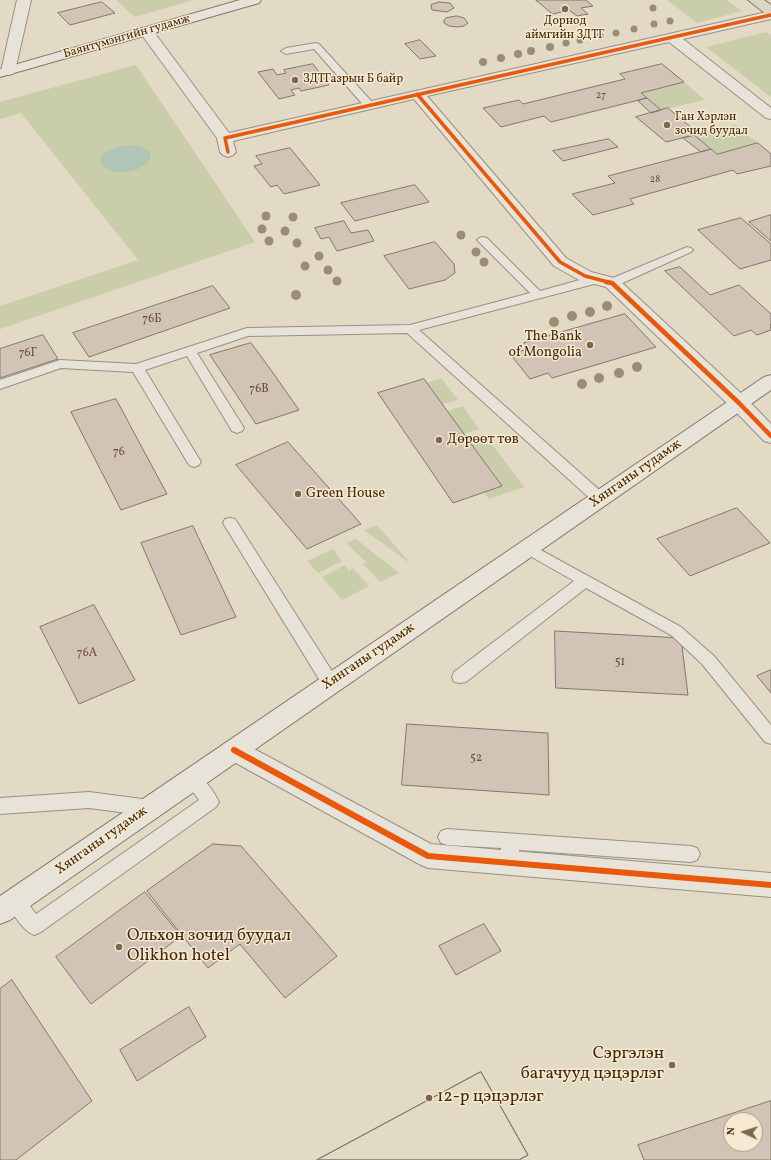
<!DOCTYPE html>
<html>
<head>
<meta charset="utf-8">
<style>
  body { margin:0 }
  #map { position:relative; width:771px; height:1160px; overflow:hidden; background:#e2dac5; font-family:Vollkorn,serif }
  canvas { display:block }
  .north { position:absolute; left:723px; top:1112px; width:40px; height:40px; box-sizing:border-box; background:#f5ead1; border:1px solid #af9c82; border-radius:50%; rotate:274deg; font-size:11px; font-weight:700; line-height:16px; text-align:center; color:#45270b }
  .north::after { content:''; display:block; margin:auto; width:14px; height:18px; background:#7c664c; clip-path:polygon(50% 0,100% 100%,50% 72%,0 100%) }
</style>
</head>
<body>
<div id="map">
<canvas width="771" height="1160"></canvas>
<div class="north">N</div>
</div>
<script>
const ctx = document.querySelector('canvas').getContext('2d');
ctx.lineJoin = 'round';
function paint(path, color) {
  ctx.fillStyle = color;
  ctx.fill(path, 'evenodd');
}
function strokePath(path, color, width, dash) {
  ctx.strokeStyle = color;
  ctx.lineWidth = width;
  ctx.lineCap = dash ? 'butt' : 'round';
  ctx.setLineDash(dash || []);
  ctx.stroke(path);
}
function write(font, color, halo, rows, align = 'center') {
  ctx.font = font + ' Vollkorn,serif';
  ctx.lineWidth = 3;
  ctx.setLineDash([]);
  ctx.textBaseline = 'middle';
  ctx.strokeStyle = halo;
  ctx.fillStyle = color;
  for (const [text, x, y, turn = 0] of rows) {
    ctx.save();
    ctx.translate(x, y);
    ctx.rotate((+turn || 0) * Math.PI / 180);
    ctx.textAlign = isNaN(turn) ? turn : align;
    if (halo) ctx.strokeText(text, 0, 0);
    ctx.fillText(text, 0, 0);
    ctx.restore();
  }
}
paint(new Path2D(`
  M 116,0 L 193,0 L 135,17 Z
  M 667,0 L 727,0 L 742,11 L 697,23 Z
  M 766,32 L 771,35 L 771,97 L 706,47 Z
  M 136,65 L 255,242 L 0,329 L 0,306 L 138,260 L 21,113 L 0,119 L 0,102 Z
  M 684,82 L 705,100 L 661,110 L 641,93 Z
  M 735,125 L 758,143 L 717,154 L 694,135 Z
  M 441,378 L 458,400 L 442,404 L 426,383 Z
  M 463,406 L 479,429 L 464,434 L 447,411 Z
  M 489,440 L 524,487 L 489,499 L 484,492 L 502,486 L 472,445 Z
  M 377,525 L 411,564 L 364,530 Z
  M 356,539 L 399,573 L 380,582 L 363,564 L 366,562 L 346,543 Z
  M 333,549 L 342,561 L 318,573 L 307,561 Z
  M 345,565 L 349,571 L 353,568 L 369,586 L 342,600 L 322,577 Z`), '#c9cda9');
paint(new Path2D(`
  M 127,145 C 182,147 127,190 101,164 L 100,160 C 105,149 116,147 127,145 Z`), '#b0c5b6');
const building = new Path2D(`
  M 536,0 L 586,0 L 593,6 L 581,8 L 588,14 L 577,16 L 569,10 L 553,14 Z
  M 102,2 L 115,13 L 70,25 L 58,13 Z
  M 439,2 L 450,3 L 454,8 L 447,12 L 432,10 L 431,5 Z
  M 457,16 L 464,18 L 468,23 L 464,26 L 457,27 L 449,26 L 444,23 L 444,20 L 446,18 Z
  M 420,40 L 436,56 L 420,59 L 405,44 Z
  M 313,64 L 329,85 L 301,91 L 299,88 L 291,90 L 295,95 L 279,99 L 258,72 L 273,69 L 277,75 L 286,73 L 284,70 Z
  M 662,64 L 684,82 L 641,93 L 647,98 L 551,122 L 544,116 L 501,127 L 483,108 L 519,100 L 523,104 L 625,79 L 620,74 Z
  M 647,98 L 661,110 L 651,113 L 638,101 Z
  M 668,108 L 699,134 L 666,142 L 636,117 Z
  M 694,135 L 711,149 L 701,152 L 683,138 Z
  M 609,139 L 618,147 L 563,161 L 553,151 Z
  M 758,143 L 771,154 L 771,166 L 737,174 L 733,170 L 630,199 L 634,204 L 593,215 L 572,194 L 615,183 L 608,176 L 711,149 L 717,154 Z
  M 290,148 L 299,159 L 320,185 L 284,194 L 277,185 L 271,187 L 254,166 L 262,164 L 256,156 Z
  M 415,185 L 429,202 L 355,221 L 341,203 Z
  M 771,215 L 771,241 L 749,222 Z
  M 741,218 L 771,244 L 771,260 L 740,269 L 698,230 Z
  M 344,221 L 351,233 L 368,230 L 374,241 L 337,251 L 329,237 L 321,239 L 315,228 Z
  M 435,242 L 454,264 L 455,273 L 445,280 L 409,289 L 384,256 Z
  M 680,267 L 710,295 L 739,285 L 771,314 L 771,324 L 770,325 L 771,330 L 757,335 L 751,330 L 734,336 L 665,271 Z
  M 213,286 L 230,308 L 89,357 L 73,333 Z
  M 625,314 L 656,347 L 552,378 L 548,373 L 530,379 L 510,354 L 528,349 L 524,343 Z
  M 43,335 L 58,359 L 0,378 L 0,349 Z
  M 251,343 L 271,370 L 299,410 L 256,424 L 210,355 Z
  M 424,379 L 472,445 L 502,486 L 453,503 L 378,393 Z
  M 116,399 L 167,494 L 121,510 L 71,412 Z
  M 288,442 L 361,524 L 307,549 L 236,465 Z
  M 737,508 L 770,543 L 690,576 L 657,539 Z
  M 193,526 L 236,617 L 181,635 L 141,543 Z
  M 94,605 L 135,680 L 79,704 L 40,627 Z
  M 555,631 L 681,638 L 688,695 L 556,688 Z
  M 771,670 L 771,693 L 757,676 Z
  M 407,724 L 548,733 L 549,795 L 402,785 Z
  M 213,844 L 241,846 L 337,956 L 285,998 L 240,944 L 208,968 L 147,891 Z
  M 145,892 L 181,936 L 91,1004 L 56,957 Z
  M 484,924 L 501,951 L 456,975 L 439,946 Z
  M 12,980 L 92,1101 L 16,1160 L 0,1160 L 0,989 Z
  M 189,1007 L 206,1037 L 137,1081 L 120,1050 Z
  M 481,1072 L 528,1155 L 519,1160 L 317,1160 Z
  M 481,1072 L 528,1155 L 519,1160 L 317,1160 Z
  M 771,1101 L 771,1160 L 644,1160 L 638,1145 ZM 731,1120 L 755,1120 L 755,1144 L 731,1144 Z`);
paint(building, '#d1c3b5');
strokePath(building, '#817869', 1);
const lane = new Path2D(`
  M 316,43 L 319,44 L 373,103 L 374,105 L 373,107 L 365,107 L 314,49 L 286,54 L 281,51 L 286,48 Z
  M 483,237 L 487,238 L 540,291 L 594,276 L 598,277 L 600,280 L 598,283 L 419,330 L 605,495 L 607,499 L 605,503 L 600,504 L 595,503 L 407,333 L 248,336 L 197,353 L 244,428 L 242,431 L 237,433 L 232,431 L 187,356 L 145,370 L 201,462 L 199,465 L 194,467 L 189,465 L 133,372 L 61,368 L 0,389 L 0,380 L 60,360 L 136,364 L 247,328 L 410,325 L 530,293 L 477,240 L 479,238 Z
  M 687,247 L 691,248 L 693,250 L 691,252 L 616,286 L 608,286 L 606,283 L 608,280 Z
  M 230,518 L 235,519 L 337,679 L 339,684 L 337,689 L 331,691 L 325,689 L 223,523 L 225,519 Z
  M 528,543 L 681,627 L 714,656 L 771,725 L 771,744 L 765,742 L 702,664 L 671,635 L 586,588 L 466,682 L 460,683 L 454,682 L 452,677 L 454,672 L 574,581 L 523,552 L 521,548 L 523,544 Z
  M 192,772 C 203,776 214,791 219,802 L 216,807 L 41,932 L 34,935 C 22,930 12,913 7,901 L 10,895 L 16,893 L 22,895 L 36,914 L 199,800 L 183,779 L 186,774 Z
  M 89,792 L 150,800 L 156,803 L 159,808 L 156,813 L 150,816 L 89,808 L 0,814 L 0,798 Z
  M 447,829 L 691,846 L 697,848 L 700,854 L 697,860 L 691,862 L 519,850 L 519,864 L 516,870 L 510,872 L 504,870 L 501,864 L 501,848 L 447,845 L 441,843 L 438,837 L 441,831 Z`);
const street = new Path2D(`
  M 17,0 L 31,0 L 15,71 L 13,74 L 8,75 L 3,74 L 1,71 Z
  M 771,11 L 771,19 L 683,39 L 771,108 L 771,119 L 766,118 L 669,42 L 427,96 L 566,258 L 591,272 L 618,279 L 746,398 L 771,424 L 771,443 L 764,441 L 732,408 L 606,287 L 579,280 L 554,266 L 414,99 L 233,141 L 236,152 L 233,155 L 228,157 L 223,155 L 220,152 L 217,138 L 139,31 L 141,28 L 151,28 L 229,133 Z
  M 234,740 L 243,743 L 431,844 L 771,873 L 771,897 L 428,868 L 419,864 L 225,757 L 222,750 L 225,743 Z`);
const secondary = new Path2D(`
  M 240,0 L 261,0 L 259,3 L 0,77 L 0,69 Z
  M 771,375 L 771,390 L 10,920 L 0,924 L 0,896 L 764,377 Z`);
const highway = new Path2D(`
  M 748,0 L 764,0 L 771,5 L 771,15 L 766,14 Z`);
strokePath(lane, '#999081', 2);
strokePath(street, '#999081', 2);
strokePath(secondary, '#817869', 2);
strokePath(highway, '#817869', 2);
paint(lane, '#e8e3d9');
paint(street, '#e8e3d9');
paint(secondary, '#e8e3d9');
paint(highway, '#dcd4c4');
strokePath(new Path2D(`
  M 417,94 L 560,262 L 585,276 L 612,283
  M 228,152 L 225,138 L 771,15`), '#e8590c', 3.5);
strokePath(new Path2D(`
  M 606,282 L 612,283 L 739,403 L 771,436`), '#e8590c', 4.5);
strokePath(new Path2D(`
  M 234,750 L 428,856 L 771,885`), '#e8590c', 6);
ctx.fillStyle = '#9b8d71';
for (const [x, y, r] of [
  [653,8,3.5],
  [670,21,3.5],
  [654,24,3.5],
  [634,29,3.5],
  [616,33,3.5],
  [600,36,3.5],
  [580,40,3.5],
  [566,43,3.5],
  [550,47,4],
  [531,51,4],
  [518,54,4],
  [501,58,4],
  [483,62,4],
  [266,216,4.5],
  [293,217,4.5],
  [262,229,4.5],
  [285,231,4.5],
  [461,235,4.5],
  [269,241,4.5],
  [297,243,4.5],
  [476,252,4.5],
  [319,256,4.5],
  [484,262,4.5],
  [305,266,4.5],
  [328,270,4.5],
  [337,281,4.5],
  [296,295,5],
  [607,306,5],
  [590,312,5],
  [572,316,5],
  [554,322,5],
  [637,367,5],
  [619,373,5],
  [599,378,5],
  [582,384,5]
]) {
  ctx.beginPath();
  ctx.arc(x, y, r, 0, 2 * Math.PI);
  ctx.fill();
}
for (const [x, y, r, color] of [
  [565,9,4,"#7c664c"],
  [295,80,4,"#7c664c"],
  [667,125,4,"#7c664c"],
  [590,345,4,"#7c664c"],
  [439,440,4,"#7c664c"],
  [298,494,4,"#7c664c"],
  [119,947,4,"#7c664c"],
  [672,1065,4,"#7c664c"],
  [429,1098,4,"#7c664c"]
]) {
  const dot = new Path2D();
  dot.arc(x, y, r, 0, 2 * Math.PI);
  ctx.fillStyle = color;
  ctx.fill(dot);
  strokePath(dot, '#f5ead1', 1.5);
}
write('10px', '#694f36', null, [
  ["27",601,96],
  ["28",655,180]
]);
write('12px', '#45270b', '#f5ead1', [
  ["Дорнод",565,22,"center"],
  ["аймгийн ЗДТГ",565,36,"center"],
  ["ЗДТГазрын Б байр",303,80],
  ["Ган Хэрлэн",675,118],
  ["зочид буудал",675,132]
], 'left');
write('12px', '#45270b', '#f5ead1', [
  ["Баянтүмэнгийн гудамж",127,37,-16]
]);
write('12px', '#694f36', null, [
  ["76Б",152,320],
  ["76Г",28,354],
  ["76В",259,390],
  ["76",119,453],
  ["76А",87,654],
  ["51",620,663],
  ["52",476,759]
]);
write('14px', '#45270b', '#f5ead1', [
  ["The Bank",582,337,"right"],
  ["of Mongolia",582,353,"right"],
  ["Дөрөөт төв",447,440],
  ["Green House",306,494]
], 'left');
write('14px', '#45270b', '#f5ead1', [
  ["Хянганы гудамж",636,474,-35],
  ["Хянганы гудамж",369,657,-34],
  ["Хянганы гудамж",102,841,-35]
]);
write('17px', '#45270b', '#f5ead1', [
  ["Ольхон зочид буудал",127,937],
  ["Olikhon hotel",127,957],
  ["Сэргэлэн",664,1055,"right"],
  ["багачууд цэцэрлэг",664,1075,"right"],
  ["12-р цэцэрлэг",437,1098]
], 'left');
</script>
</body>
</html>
